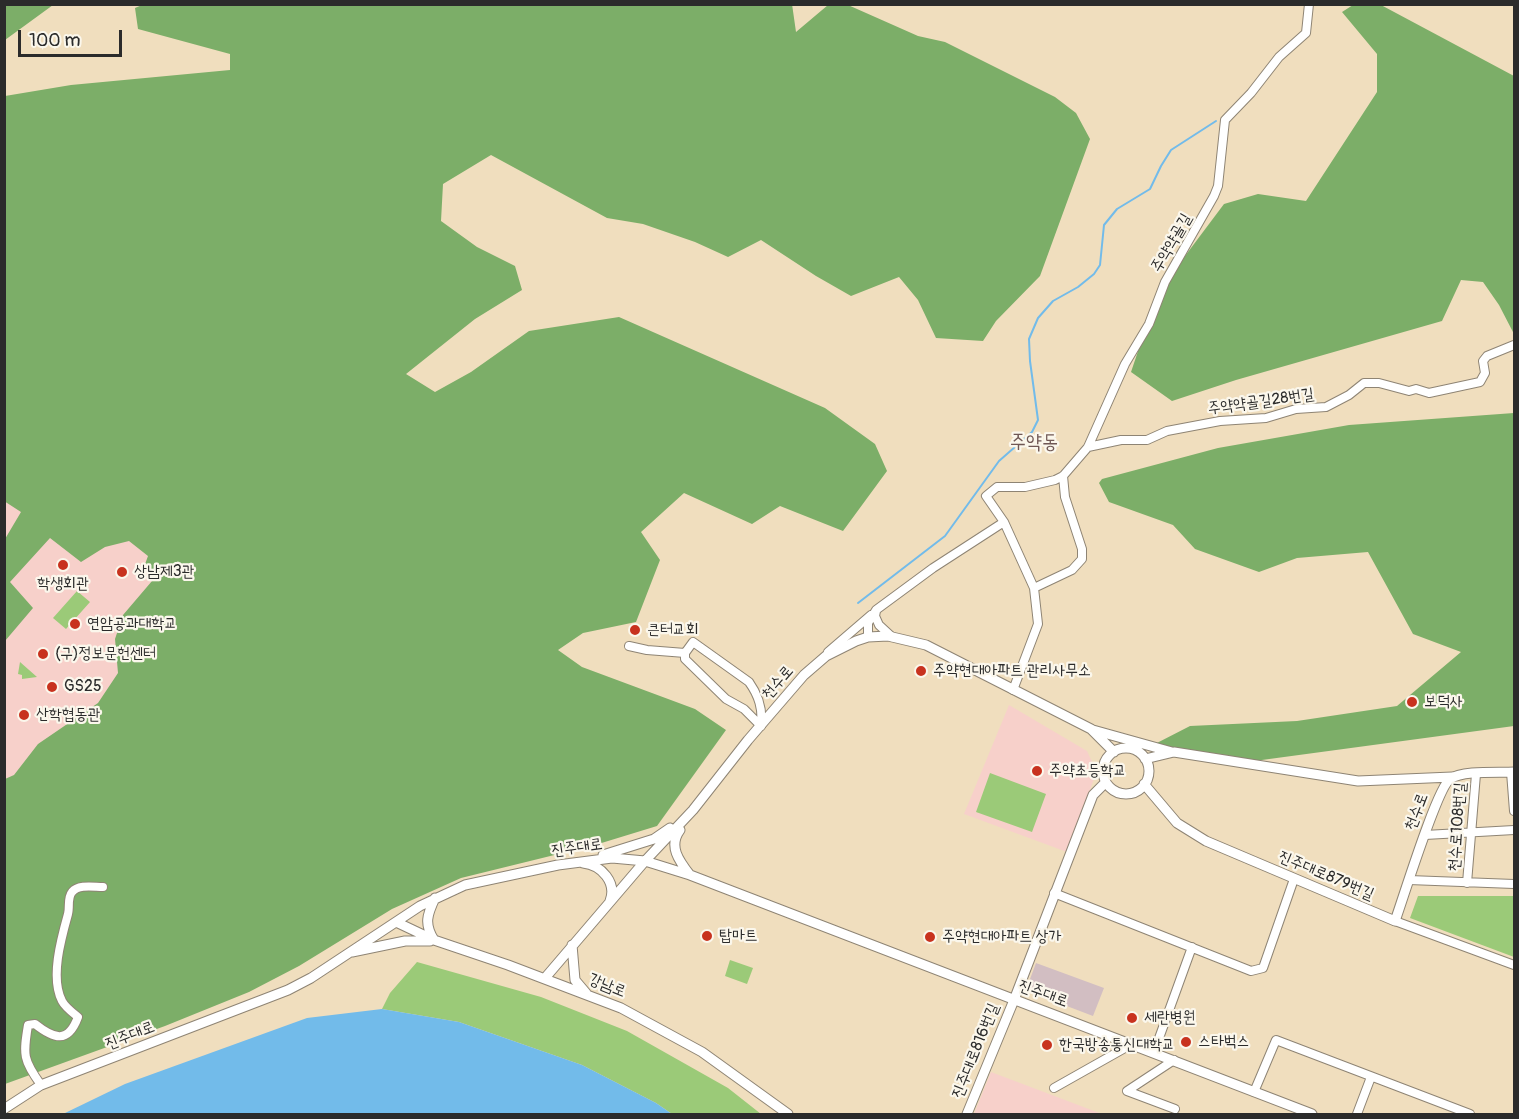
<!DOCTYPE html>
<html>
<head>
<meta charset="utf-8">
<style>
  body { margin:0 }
  #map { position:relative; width:1519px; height:1119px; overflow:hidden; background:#f0debe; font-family:Pangolin,sans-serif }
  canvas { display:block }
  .frame { position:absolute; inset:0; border:6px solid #2b2b2b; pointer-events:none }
  .scale { position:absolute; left:18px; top:30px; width:104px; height:27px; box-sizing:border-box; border:3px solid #2b2b2b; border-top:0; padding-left:8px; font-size:18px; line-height:21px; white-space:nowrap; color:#2b2b2b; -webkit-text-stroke:4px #fbf7ec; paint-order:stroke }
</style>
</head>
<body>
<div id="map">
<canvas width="1519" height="1119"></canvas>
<div class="frame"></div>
<div class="scale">100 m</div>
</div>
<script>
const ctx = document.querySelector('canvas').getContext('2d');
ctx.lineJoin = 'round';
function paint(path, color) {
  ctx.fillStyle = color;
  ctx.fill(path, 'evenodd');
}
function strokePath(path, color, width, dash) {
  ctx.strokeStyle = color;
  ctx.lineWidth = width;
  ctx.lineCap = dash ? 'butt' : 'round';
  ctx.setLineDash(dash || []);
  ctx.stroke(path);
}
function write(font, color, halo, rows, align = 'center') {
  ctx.font = font + ' Pangolin,"Poor Story",sans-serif';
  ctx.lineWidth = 4.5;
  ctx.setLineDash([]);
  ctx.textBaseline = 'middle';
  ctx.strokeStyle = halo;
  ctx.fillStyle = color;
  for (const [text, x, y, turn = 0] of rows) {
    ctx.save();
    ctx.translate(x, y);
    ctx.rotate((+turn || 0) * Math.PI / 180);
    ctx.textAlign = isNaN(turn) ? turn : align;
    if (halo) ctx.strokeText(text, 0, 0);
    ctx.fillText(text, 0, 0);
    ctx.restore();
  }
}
paint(new Path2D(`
  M 5,449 L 172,546 L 120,701 L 5,786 Z
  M 1009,705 L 1087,751 L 1093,764 L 1094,779 L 1067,852 L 964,814 Z
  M 991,1072 L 1102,1114 L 974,1114 Z`), '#f7d0ca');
paint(new Path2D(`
  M 1036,963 L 1104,988 L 1093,1016 L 1030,992 L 1027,987 Z`), '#d2bec2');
paint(new Path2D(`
  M 77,591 L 90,602 L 66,629 L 53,618 Z
  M 20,662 L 37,677 L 22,679 L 22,675 L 18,674 Z
  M 990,773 L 1046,794 L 1032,832 L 976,812 Z
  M 1418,896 L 1514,896 L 1514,957 L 1410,918 Z
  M 730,960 L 753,968 L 747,984 L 725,976 Z
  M 417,962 L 541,997 L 627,1031 L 728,1088 L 761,1114 L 672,1114 L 656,1103 L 582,1065 L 459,1022 L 382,1009 L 390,993 Z`), '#9bca78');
paint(new Path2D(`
  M 5,4 L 53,4 L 53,5 L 5,40 Z
  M 792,4 L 796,32 L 828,5 L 848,5 L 918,36 L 945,42 L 1055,97 L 1076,113 L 1090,139 L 1040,276 L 996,321 L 983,341 L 936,338 L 918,300 L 899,277 L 851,296 L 816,276 L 761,240 L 728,257 L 695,242 L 643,224 L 607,218 L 491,155 L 443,184 L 441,221 L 477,247 L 515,266 L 522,290 L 475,319 L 406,374 L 435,392 L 471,372 L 529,331 L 619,317 L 825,408 L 875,444 L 887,471 L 843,531 L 780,506 L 752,524 L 684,493 L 641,532 L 660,560 L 636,622 L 583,633 L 558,650 L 582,667 L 695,709 L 726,730 L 657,826 L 595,845 L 461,878 L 392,909 L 299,966 L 249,992 L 165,1026 L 5,1084 L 5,779 L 14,775 L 38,744 L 98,703 L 118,673 L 115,639 L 123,615 L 152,581 L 144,567 L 148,556 L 129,541 L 105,547 L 81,562 L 50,538 L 10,582 L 33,608 L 5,641 L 5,539 L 21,512 L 4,501 L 5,96 L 71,85 L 230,70 L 230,54 L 138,29 L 135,8 L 142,5 Z
  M 1353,5 L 1381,5 L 1514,76 L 1514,334 L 1499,305 L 1483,282 L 1461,280 L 1442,321 L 1236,380 L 1172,401 L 1131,372 L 1158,292 L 1224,204 L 1258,194 L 1306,201 L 1377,92 L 1377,54 L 1342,12 Z
  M 1514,413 L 1514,726 L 1247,762 L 1153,745 L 1190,726 L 1297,721 L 1397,706 L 1461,652 L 1413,634 L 1368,552 L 1297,558 L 1259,572 L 1195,549 L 1173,525 L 1109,502 L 1099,483 L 1102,479 L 1218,448 L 1349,425 Z`), '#7cae68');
paint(new Path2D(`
  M 382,1009 L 459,1022 L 582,1065 L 656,1103 L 672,1114 L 63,1114 L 125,1084 L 307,1018 Z`), '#72bbea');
strokePath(new Path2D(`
  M 858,603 L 945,536 L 999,461 L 1032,432 L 1038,420 L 1030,361 L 1029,339 L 1038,318 L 1053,301 L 1078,287 L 1094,274 L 1100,265 L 1104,225 L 1117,209 L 1150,189 L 1161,166 L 1171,150 L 1216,121`), '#72bbea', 2);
const minor = new Path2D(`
  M 1088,447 L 1121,440 L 1147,440 L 1167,431 L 1220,421 L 1266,418 L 1296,409 L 1326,407 L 1349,395 L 1364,383 L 1379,383 L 1409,391 L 1416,389 L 1429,393 L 1480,382 L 1485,373 L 1483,361 L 1487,356 L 1514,345
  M 1034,588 L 1072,570 L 1082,559 L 1082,549 L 1065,497 L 1063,476
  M 876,611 L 875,616 L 879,625 L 892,637
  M 868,637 L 868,623 L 876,610 L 933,568 L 1004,522
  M 693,642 L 749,682 C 759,696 763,709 761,726 L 744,709 L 726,699 L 685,659 L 685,653 Z
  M 629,646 L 647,650 L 685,653
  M 828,652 L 871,615
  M 1013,690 L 1038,624 L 1034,588 L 1004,522 L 986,496 L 997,487 L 1025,487 L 1055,480 L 1063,476 L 1088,447 L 1125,364 L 1149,324 L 1165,282 L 1214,196 L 1218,186 L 1225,120 L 1251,93 L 1279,57 L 1306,33 L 1309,4
  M 1511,772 L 1514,811
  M 1425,835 L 1514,830
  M 1409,880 L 1514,884
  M 1467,883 L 1476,774
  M 1054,893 L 1251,971 L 1263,968 L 1294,879
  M 1395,921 L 1514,965
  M 1154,1052 L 1192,947
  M 1174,1060 L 1127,1091 L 1175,1109
  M 41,1085 C 23,1060 23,1055 28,1025 L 35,1024 C 54,1039 68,1044 78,1017 C 73,1013 65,1007 62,1001 C 50,978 61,939 68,914 C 70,907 67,898 72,892 C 79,884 93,887 103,887
  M 1054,1088 L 1132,1044
  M 1254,1092 L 1276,1040 L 1470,1114
  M 1357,1114 L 1371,1077`);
const tertiary = new Path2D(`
  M 1093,730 L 1172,752
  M1103 771a23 23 0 1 1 46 0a23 23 0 1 1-46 0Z
  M 1145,759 L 1174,752 L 1358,781 L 1452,777
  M 1144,784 L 1177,823 L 1206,841 L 1395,921 C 1403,899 1437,788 1450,779 C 1463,770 1499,773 1514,772
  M 680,830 C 668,846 679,861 690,875
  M 603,855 L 654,839 L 670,828
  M 583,863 C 602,865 617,883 610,901
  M 396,922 L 434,940 L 508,965 L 621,1008 L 702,1052 L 788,1114
  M 434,940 C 424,924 427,915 435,898
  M 572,945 L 575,980 L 586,993
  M 352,952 L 405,941 L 430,941
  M 545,978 L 645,861 L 693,810 L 748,740 L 804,675 L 826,656 L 856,641 L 868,637 L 888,636 L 926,645 L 1091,729 L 1114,752
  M 4,1109 L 41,1085 L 288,990 L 311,978 L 420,906 L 465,885 L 558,865 L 612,858 L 645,861 L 690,875 L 1312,1114
  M 967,1114 L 1014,1000 L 1093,795 L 1106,782`);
strokePath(minor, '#8e8474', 10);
strokePath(tertiary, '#8e8474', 11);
strokePath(minor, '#fff', 8);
strokePath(tertiary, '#fff', 9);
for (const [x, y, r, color] of [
  [63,565,6,"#c8321e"],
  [122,572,6,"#c8321e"],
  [75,624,6,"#c8321e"],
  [635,630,6,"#c8321e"],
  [43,654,6,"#c8321e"],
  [921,671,6,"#c8321e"],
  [52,687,6,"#c8321e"],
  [1412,702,6,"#c8321e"],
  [24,715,6,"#c8321e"],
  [1037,771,6,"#c8321e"],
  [707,936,6,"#c8321e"],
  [930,937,6,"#c8321e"],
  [1132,1018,6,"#c8321e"],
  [1186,1042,6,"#c8321e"],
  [1047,1045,6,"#c8321e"]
]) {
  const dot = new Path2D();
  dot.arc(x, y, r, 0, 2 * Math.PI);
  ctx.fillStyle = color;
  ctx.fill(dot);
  strokePath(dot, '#fbf7ec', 2);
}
write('16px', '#2b2b2b', '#fbf7ec', [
  ["주약약골길",1172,243,-60],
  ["주약약골길28번길",1261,402,-8],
  ["천수로",778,683,-49],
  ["천수로",1417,812,-69],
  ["천수로108번길",1458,827,-86],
  ["진주대로",577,848,-8],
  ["진주대로879번길",1326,876,23],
  ["강남로",607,986,22],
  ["진주대로",1043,994,20],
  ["진주대로",130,1036,-21],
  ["진주대로816번길",976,1051,-68]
]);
write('16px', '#2b2b2b', '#fbf7ec', [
  ["상남제3관",134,572],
  ["학생회관",63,584,"center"],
  ["연암공과대학교",87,624],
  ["큰터교회",647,630],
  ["(구)정보문헌센터",55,654],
  ["주약현대아파트 관리사무소",933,671],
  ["GS25",64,687],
  ["보덕사",1424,702],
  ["산학협동관",36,715],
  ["주약초등학교",1049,771],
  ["탑마트",719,936],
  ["주약현대아파트 상가",942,937],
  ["세란병원",1144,1018],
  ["스타벅스",1198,1042],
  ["한국방송통신대학교",1059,1045]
], 'left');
write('20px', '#705855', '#fbf7ec', [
  ["주약동",1034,443]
]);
</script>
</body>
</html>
